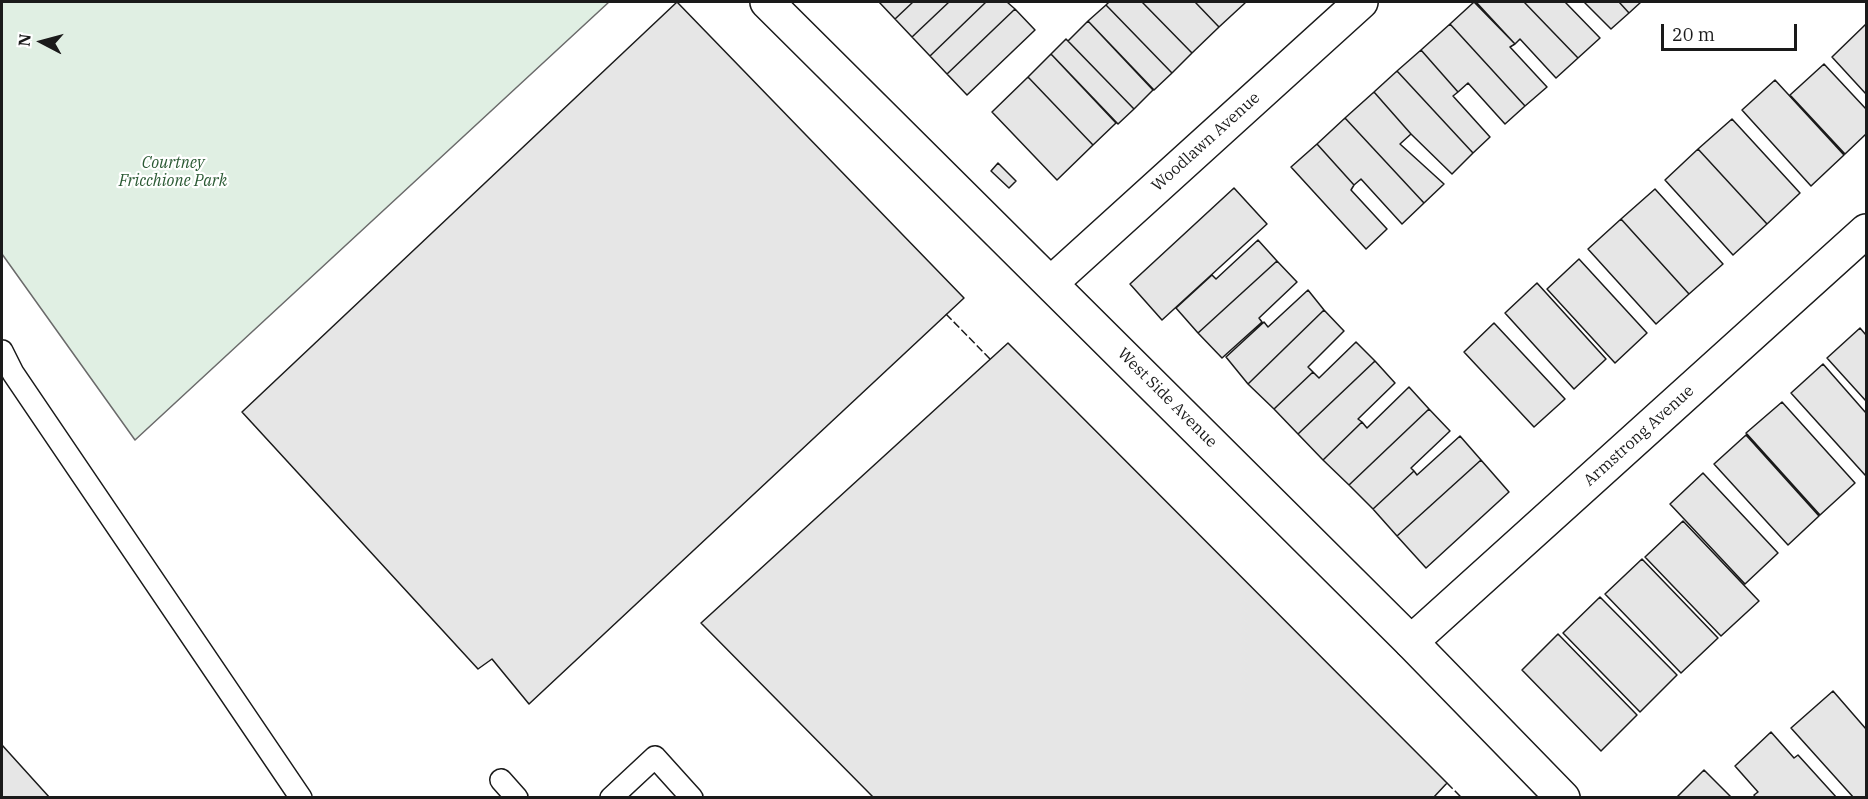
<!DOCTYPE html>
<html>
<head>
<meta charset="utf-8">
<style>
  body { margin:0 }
  #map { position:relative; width:1868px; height:799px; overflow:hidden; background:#fff; font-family:"IBM Plex Serif",serif }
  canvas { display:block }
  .frame { position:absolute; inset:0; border:3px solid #1a1a1a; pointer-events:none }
  .north { position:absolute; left:12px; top:12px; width:60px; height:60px; -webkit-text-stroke:4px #fff; paint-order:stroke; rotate:276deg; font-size:16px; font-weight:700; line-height:24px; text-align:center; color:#1a1a1a }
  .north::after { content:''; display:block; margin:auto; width:21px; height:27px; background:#1a1a1a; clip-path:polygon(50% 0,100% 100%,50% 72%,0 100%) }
  .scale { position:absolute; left:1661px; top:24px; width:136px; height:27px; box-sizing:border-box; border:3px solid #1a1a1a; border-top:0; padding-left:8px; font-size:18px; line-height:21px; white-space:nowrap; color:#1a1a1a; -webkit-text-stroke:4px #fff; paint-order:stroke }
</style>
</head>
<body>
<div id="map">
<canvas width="1868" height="799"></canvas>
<div class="frame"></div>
<div class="north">N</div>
<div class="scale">20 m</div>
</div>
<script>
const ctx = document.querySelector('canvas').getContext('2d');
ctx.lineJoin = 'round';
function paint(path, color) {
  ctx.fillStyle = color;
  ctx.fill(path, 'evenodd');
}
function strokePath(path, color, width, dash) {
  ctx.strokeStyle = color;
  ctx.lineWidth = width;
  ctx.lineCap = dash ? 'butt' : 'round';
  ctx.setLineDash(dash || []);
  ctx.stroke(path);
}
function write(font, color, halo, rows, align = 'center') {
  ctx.font = font + ' "IBM Plex Serif",serif';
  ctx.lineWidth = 4.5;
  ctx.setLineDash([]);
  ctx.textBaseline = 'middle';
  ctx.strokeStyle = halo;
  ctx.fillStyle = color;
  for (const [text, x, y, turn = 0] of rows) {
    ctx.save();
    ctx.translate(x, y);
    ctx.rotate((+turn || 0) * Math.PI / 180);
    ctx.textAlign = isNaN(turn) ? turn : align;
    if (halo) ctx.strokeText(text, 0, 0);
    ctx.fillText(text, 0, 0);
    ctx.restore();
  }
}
const green = new Path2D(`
  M 2,2 L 609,2 L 135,440 L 2,254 Z`);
paint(green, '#e0efe3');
strokePath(green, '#6a6a6a', 1.5);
const building = new Path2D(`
  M 677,2 L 964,298 L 529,704 L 492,659 L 478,669 L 242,412 Z
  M 879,2 L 913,2 L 895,19 Z
  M 913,2 L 949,2 L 912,37 L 895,19 Z
  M 949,2 L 986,2 L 930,56 L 912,37 Z
  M 986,2 L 1007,2 L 1015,9 L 947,74 L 930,56 Z
  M 1109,2 L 1142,2 L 1192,53 L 1172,73 L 1106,5 Z
  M 1142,2 L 1195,2 L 1219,27 L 1192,53 Z
  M 1195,2 L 1244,2 L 1245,3 L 1219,27 Z
  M 1474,2 L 1515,44 L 1510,47 L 1547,87 L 1525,106 L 1450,24 Z
  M 1476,2 L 1524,2 L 1578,58 L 1556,78 L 1520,39 L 1515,44 Z
  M 1524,2 L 1565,2 L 1600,38 L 1578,58 Z
  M 1584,2 L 1619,2 L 1629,13 L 1611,29 Z
  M 1619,2 L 1641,2 L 1629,13 Z
  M 1106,5 L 1172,73 L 1154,90 L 1088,21 Z
  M 1015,9 L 1035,30 L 967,95 L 947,74 Z
  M 1088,21 L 1153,90 L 1134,109 L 1068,41 Z
  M 1450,24 L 1525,106 L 1505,124 L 1468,83 L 1458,92 L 1421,50 Z
  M 1866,24 L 1866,94 L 1832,57 Z
  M 1066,39 L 1134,109 L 1118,124 L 1051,54 Z
  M 1421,50 L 1458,92 L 1453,96 L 1490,137 L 1473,153 L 1397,71 Z
  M 1051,54 L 1116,123 L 1093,145 L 1028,77 Z
  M 1824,64 L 1866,109 L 1866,134 L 1845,154 L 1790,95 Z
  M 1397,71 L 1473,153 L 1452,174 L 1411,134 L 1374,92 Z
  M 1028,77 L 1093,145 L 1057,180 L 992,112 Z
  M 1775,80 L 1844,155 L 1811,186 L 1742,110 Z
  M 1374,92 L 1411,134 L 1400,144 L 1444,184 L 1424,203 L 1345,118 Z
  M 1345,118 L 1424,203 L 1402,224 L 1361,179 L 1354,185 L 1317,144 Z
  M 1732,119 L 1800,193 L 1767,224 L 1698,149 Z
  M 1317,144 L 1354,185 L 1351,190 L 1387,229 L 1366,249 L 1291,167 Z
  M 1698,149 L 1767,224 L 1733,255 L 1665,180 Z
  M 998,163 L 1016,181 L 1009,188 L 991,171 Z
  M 1234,188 L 1267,224 L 1162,320 L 1130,284 Z
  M 1655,189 L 1723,264 L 1689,294 L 1621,219 Z
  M 1621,219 L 1689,294 L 1656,324 L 1588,249 Z
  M 1258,240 L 1277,261 L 1198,333 L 1176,308 L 1212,275 L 1216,279 Z
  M 1579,259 L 1647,333 L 1615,363 L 1547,289 Z
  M 1277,261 L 1297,282 L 1259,318 L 1262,322 L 1222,358 L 1198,333 Z
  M 1537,283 L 1606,359 L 1574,389 L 1505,313 Z
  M 1308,290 L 1324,310 L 1248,384 L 1226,357 L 1264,322 L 1268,327 Z
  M 1324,310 L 1344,331 L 1308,367 L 1313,372 L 1274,409 L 1248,384 Z
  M 1494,323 L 1565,399 L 1534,427 L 1464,352 Z
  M 1860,328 L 1866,335 L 1866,401 L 1827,358 Z
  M 1356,342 L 1375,361 L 1298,434 L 1274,409 L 1313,372 L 1319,378 Z
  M 1008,343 L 1447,783 L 1433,798 L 874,798 L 701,623 Z
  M 1375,361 L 1395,383 L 1358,419 L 1362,422 L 1323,460 L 1298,434 Z
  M 1823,364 L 1866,413 L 1866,473 L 1865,475 L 1791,393 Z
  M 1409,387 L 1429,409 L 1349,485 L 1323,460 L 1362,422 L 1367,428 Z
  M 1782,402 L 1855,483 L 1820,515 L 1746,433 Z
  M 1429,409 L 1450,431 L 1411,468 L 1414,471 L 1373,509 L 1349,485 Z
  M 1746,435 L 1819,516 L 1788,545 L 1714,464 Z
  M 1460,436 L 1481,460 L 1397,536 L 1373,509 L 1414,471 L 1417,475 Z
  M 1481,460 L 1509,492 L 1426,568 L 1397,536 Z
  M 1703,473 L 1778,553 L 1745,584 L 1670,504 Z
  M 1683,521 L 1759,601 L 1721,636 L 1645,557 Z
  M 1642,559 L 1718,638 L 1681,673 L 1605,594 Z
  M 1600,597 L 1677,675 L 1640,712 L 1563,633 Z
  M 1558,634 L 1637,715 L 1601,751 L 1522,670 Z
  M 1833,691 L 1866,729 L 1866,798 L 1854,798 L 1791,728 Z
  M 1771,732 L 1794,758 L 1798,755 L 1837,798 L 1756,798 L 1754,795 L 1758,792 L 1735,766 Z
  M 2,745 L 50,798 L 2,798 Z
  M 1704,770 L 1732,798 L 1676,798 Z`);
paint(building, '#e6e6e6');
strokePath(building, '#1a1a1a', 1.5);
const lane = new Path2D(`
  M 2,351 L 13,373 L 301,798
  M 501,780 L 517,798
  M 611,798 L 655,757 L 692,798`);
const street = new Path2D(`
  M 1411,642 L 1866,231`);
const secondary = new Path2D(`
  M 767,2 L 1411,642 L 1563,798
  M 1051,283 L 1361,2`);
strokePath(lane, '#1a1a1a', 24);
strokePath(street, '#1a1a1a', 36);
strokePath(secondary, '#1a1a1a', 36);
strokePath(lane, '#fff', 21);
strokePath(street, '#fff', 33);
strokePath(secondary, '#fff', 33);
strokePath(new Path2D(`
  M 946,314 L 990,359
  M 1447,783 L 1462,798`), '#1a1a1a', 1.5, [8, 3]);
write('16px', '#1a1a1a', '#fff', [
  ["Woodlawn Avenue",1206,142,-42],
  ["West Side Avenue",1167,398,45],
  ["Armstrong Avenue",1639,436,-42]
]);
write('italic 16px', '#2b5a34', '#fff', [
  ["Courtney",173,163],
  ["Fricchione Park",173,181]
]);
</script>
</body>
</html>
